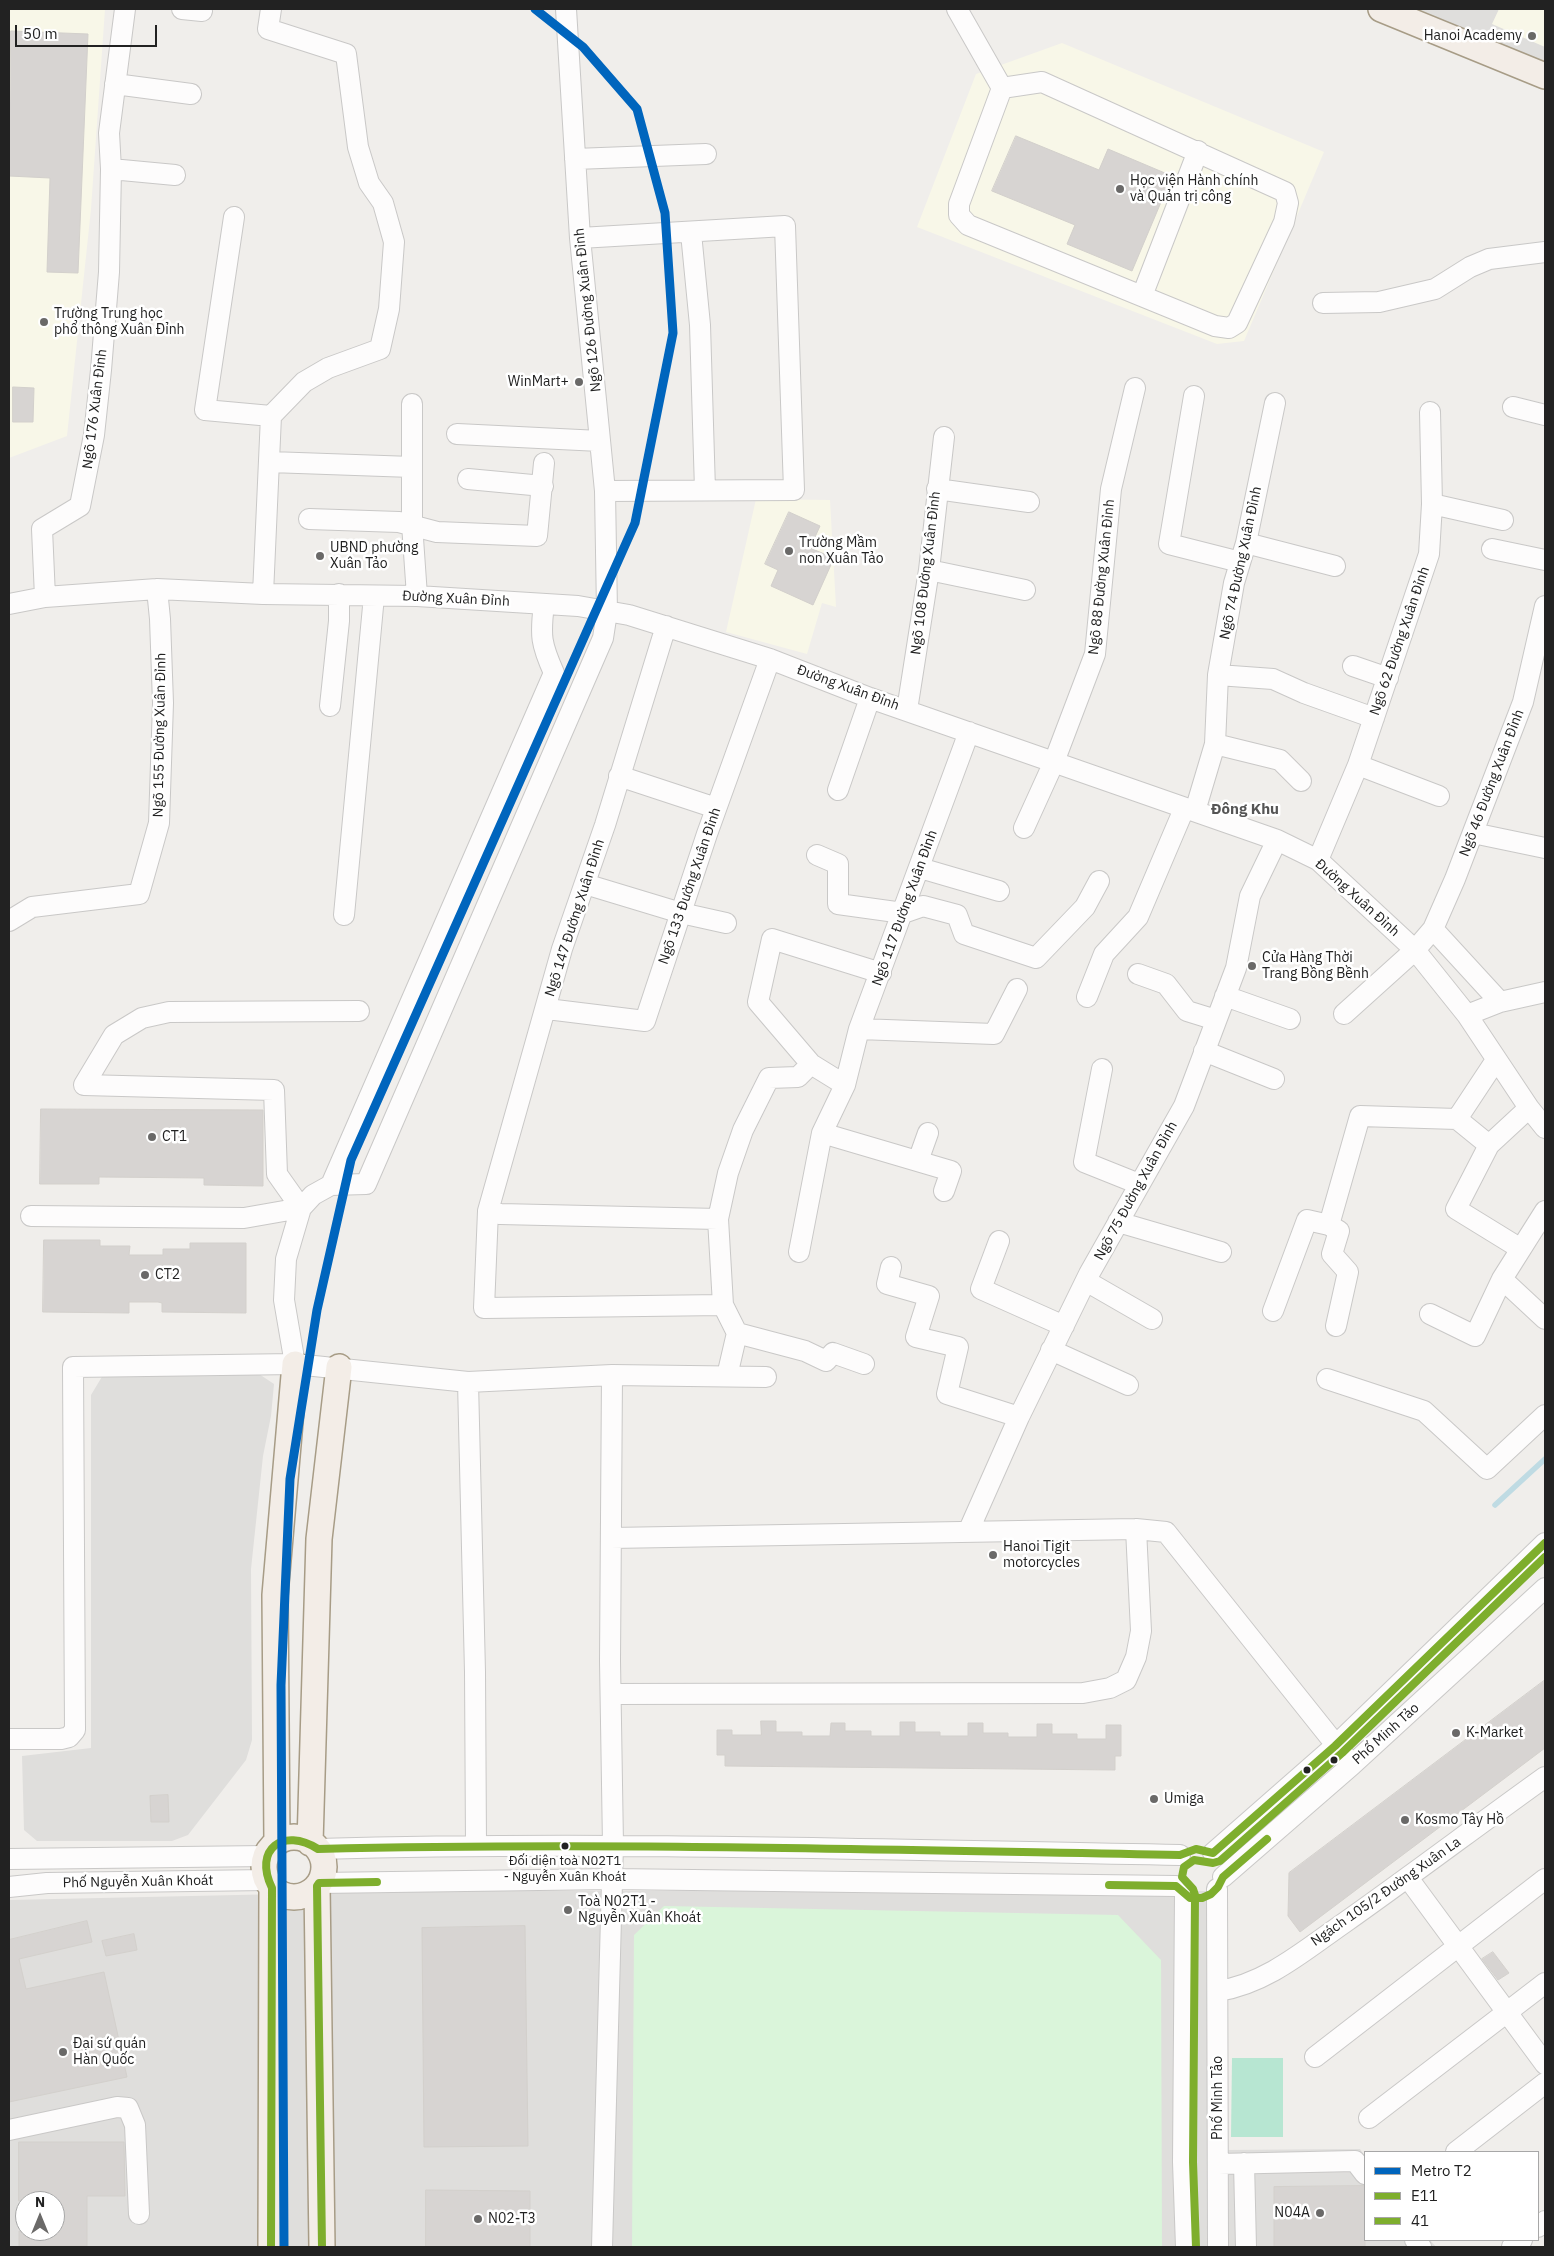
<!DOCTYPE html>
<html>
<head>
<meta charset="utf-8">
<style>
  body { margin:0 }
  #map { position:relative; width:1554px; height:2256px; overflow:hidden; background:#f0eeeb; font-family:"IBM Plex Sans",sans-serif }
  canvas { display:block }
  .frame { position:absolute; inset:0; border:10px solid #222; pointer-events:none }
  .legend { position:absolute; left:1364px; top:2151px; width:175px; height:90px; box-sizing:border-box; background:#fff; border:1px solid #a7a7a7; margin:0; padding:6px 9px; list-style:none; font-size:15px; color:#222 }
  .legend li { display:flex; align-items:center; gap:10px; height:25px }
  .legend b { width:25px; border:1px solid #a7a7a7 }
  .north { position:absolute; left:15px; top:2191px; width:50px; height:50px; box-sizing:border-box; background:#fff; border:1px solid #a7a7a7; border-radius:50%; rotate:0deg; font-size:14px; font-weight:700; line-height:20px; text-align:center; color:#222 }
  .north::after { content:''; display:block; margin:auto; width:18px; height:22px; background:#6a6968; clip-path:polygon(50% 0,100% 100%,50% 72%,0 100%) }
  .scale { position:absolute; left:15px; top:25px; width:142px; height:22px; box-sizing:border-box; border:2px solid #222; border-top:0; padding-left:6px; font-size:15px; line-height:18px; white-space:nowrap; color:#222; -webkit-text-stroke:4px #fff; paint-order:stroke }
</style>
</head>
<body>
<div id="map">
<canvas width="1554" height="2256"></canvas>
<div class="frame"></div>
<ul class="legend">
<li><b style="height:6px;background:#0065bd"></b>Metro T2</li>
<li><b style="height:6px;background:#7eae2d"></b>E11</li>
<li><b style="height:6px;background:#7eae2d"></b>41</li>
</ul>
<div class="north">N</div>
<div class="scale">50 m</div>
</div>
<script>
const ctx = document.querySelector('canvas').getContext('2d');
ctx.lineJoin = 'round';
function paint(path, color) {
  ctx.fillStyle = color;
  ctx.fill(path, 'evenodd');
}
function strokePath(path, color, width, dash) {
  ctx.strokeStyle = color;
  ctx.lineWidth = width;
  ctx.lineCap = dash ? 'butt' : 'round';
  ctx.setLineDash(dash || []);
  ctx.stroke(path);
}
function write(font, color, halo, rows, align = 'center') {
  ctx.font = font + ' "IBM Plex Sans",sans-serif';
  ctx.lineWidth = 5;
  ctx.setLineDash([]);
  ctx.textBaseline = 'middle';
  ctx.strokeStyle = halo;
  ctx.fillStyle = color;
  for (const [text, x, y, turn = 0] of rows) {
    ctx.save();
    ctx.translate(x, y);
    ctx.rotate((+turn || 0) * Math.PI / 180);
    ctx.textAlign = isNaN(turn) ? turn : align;
    if (halo) ctx.strokeText(text, 0, 0);
    ctx.fillText(text, 0, 0);
    ctx.restore();
  }
}
paint(new Path2D(`
  M 1405,9 L 1545,9 L 1545,63 Z
  M 247,1366 L 274,1384 L 271,1416 L 263,1456 L 251,1569 L 252,1740 L 246,1760 L 188,1835 L 172,1841 L 37,1841 L 24,1830 L 22,1756 L 91,1748 L 91,1395 L 103,1375 Z
  M 420,1891 L 1224,1891 L 1222,2150 L 1360,2149 L 1365,2156 L 1365,2240 L 1430,2240 L 1436,2247 L 9,2247 L 9,1900 ZM 25,2201 L 55,2201 L 55,2231 L 25,2231 Z`), '#dfdedc');
paint(new Path2D(`
  M 9,9 L 105,9 L 91,209 L 67,436 L 9,458 Z
  M 1499,9 L 1545,9 L 1545,47 L 1492,24 Z
  M 1062,43 L 1324,152 L 1244,341 L 1217,344 L 917,227 L 976,74 Z
  M 756,499 L 830,500 L 836,607 L 822,603 L 807,654 L 726,632 Z`), '#f8f7e8');
paint(new Path2D(`
  M 664,1906 L 1118,1915 L 1161,1960 L 1162,2247 L 632,2247 L 634,1935 Z`), '#daf5da');
paint(new Path2D(`
  M 1232,2058 L 1283,2058 L 1283,2137 L 1231,2137 Z`), '#b7e6d2');
strokePath(new Path2D(`
  M 1495,1505 L 1545,1459`), '#bfdbe3', 5.5);
const building = new Path2D(`
  M 11,31 L 88,34 L 78,273 L 47,272 L 50,178 L 9,176 Z
  M 1016,136 L 1099,170 L 1108,149 L 1172,176 L 1132,271 L 1067,244 L 1075,225 L 992,191 Z
  M 13,387 L 34,388 L 33,422 L 13,422 Z
  M 789,512 L 820,526 L 810,548 L 834,558 L 813,605 L 771,586 L 778,570 L 765,564 Z
  M 41,1109 L 263,1110 L 263,1186 L 204,1185 L 204,1178 L 99,1177 L 99,1184 L 40,1184 Z
  M 44,1240 L 100,1240 L 100,1246 L 130,1246 L 129,1255 L 163,1255 L 163,1249 L 190,1249 L 190,1243 L 246,1243 L 246,1313 L 162,1312 L 162,1303 L 158,1302 L 129,1302 L 129,1313 L 43,1312 Z
  M 1545,1680 L 1545,1748 L 1300,1932 L 1288,1916 L 1289,1873 Z
  M 761,1721 L 776,1721 L 776,1732 L 802,1732 L 802,1736 L 830,1736 L 831,1723 L 845,1723 L 845,1731 L 871,1731 L 871,1736 L 900,1736 L 900,1722 L 915,1722 L 915,1732 L 940,1732 L 940,1736 L 968,1736 L 968,1723 L 983,1723 L 983,1733 L 1008,1733 L 1008,1737 L 1037,1737 L 1037,1724 L 1052,1724 L 1052,1734 L 1077,1734 L 1077,1739 L 1106,1739 L 1106,1725 L 1121,1725 L 1121,1756 L 1115,1756 L 1115,1770 L 725,1766 L 725,1755 L 717,1755 L 717,1730 L 732,1730 L 732,1735 L 761,1735 Z
  M 168,1795 L 169,1822 L 151,1822 L 150,1796 Z
  M 87,1921 L 92,1942 L 19,1959 L 26,1989 L 104,1972 L 127,2077 L 9,2102 L 9,1940 Z
  M 525,1926 L 528,2146 L 424,2147 L 422,1928 Z
  M 134,1934 L 137,1950 L 106,1956 L 102,1941 Z
  M 1493,1952 L 1509,1973 L 1498,1980 L 1482,1959 Z
  M 19,2142 L 124,2142 L 125,2196 L 87,2196 L 87,2246 L 19,2246 L 19,2231 L 55,2231 L 55,2201 L 19,2201 Z
  M 1365,2186 L 1365,2247 L 1274,2247 L 1274,2187 Z
  M 426,2190 L 530,2191 L 530,2247 L 426,2247 Z`);
paint(building, '#d7d4d2');
strokePath(building, '#d3d0cc', 1);
const minor = new Path2D(`
  M 182,9 L 202,11
  M 957,9 L 1002,88 L 959,204 L 959,215 L 968,225 L 1215,326 L 1229,328 L 1237,323 L 1284,222 L 1288,203 L 1285,192 L 1042,82 L 1002,88
  M 115,84 L 191,94
  M 575,159 L 706,154
  M 111,169 L 175,175
  M 234,217 L 205,410 L 271,416
  M 691,233 L 700,325 L 705,490
  M 580,238 L 785,226 L 794,490 L 605,491
  M 1142,296 L 1198,151
  M 1323,303 L 1379,302 L 1435,289 L 1470,267 L 1489,259 L 1545,252
  M 1194,396 L 1169,544 L 1240,562
  M 412,404 L 412,524 L 417,596
  M 1513,407 L 1545,415
  M 457,434 L 600,441
  M 270,462 L 412,467
  M 468,479 L 543,486
  M 937,489 L 1029,502
  M 1432,504 L 1503,520
  M 309,519 L 399,522 L 437,532 L 537,536 L 544,463
  M 1246,543 L 1335,566
  M 1492,549 L 1545,560
  M 929,570 L 1025,590
  M 263,594 L 271,416 L 304,382 L 328,368 L 380,349 L 389,309 L 394,242 L 383,203 L 369,183 L 358,147 L 346,54 L 268,29 L 271,9
  M 45,597 L 42,529 L 80,506 L 94,435 L 101,370 L 109,272 L 111,169 L 109,133 L 125,9
  M 9,604 L 45,597 L 157,589 L 263,594 L 417,596 L 578,606 L 629,615 L 770,659 L 870,698 L 1277,840 L 1318,860 L 1415,950 L 1467,1015 L 1529,1108 L 1545,1128
  M 666,626 L 605,825 L 562,949 L 488,1211 L 484,1308 L 723,1305
  M 1353,666 L 1388,678
  M 1218,675 L 1273,679 L 1304,693 L 1374,718
  M 330,706 L 339,621 L 339,594
  M 907,710 L 929,570 L 944,437
  M 1215,744 L 1280,760 L 1301,781
  M 1358,765 L 1439,796
  M 619,776 L 716,808
  M 838,790 L 870,698
  M 1195,811 L 1215,744 L 1218,675 L 1234,583 L 1246,543 L 1275,403
  M 1024,828 L 1054,762 L 1095,654 L 1111,489 L 1135,388
  M 1473,833 L 1545,848
  M 817,855 L 838,864 L 838,904 L 903,913 L 923,906 L 957,915 L 964,934 L 1036,958 L 1085,907 L 1099,881
  M 1318,860 L 1358,765 L 1429,554 L 1432,504 L 1430,412
  M 920,868 L 999,891
  M 585,884 L 681,913 L 726,923
  M 344,915 L 374,596
  M 9,921 L 32,907 L 139,894 L 159,823 L 163,703 L 160,619 L 157,589
  M 1433,929 L 1500,1002
  M 1138,974 L 1166,984 L 1187,1011 L 1216,1020
  M 1225,996 L 1290,1019
  M 1087,997 L 1104,954 L 1138,917 L 1184,809
  M 547,1009 L 645,1021 L 707,834 L 770,659
  M 1344,1014 L 1415,950 L 1433,929 L 1455,879 L 1523,702 L 1545,606
  M 1467,1015 L 1500,1002 L 1545,992
  M 859,1029 L 994,1034 L 1017,989
  M 1204,1051 L 1274,1079
  M 811,1064 L 798,1077 L 769,1078 L 743,1130 L 728,1173 L 718,1219 L 723,1305 L 737,1333 L 805,1351 L 826,1361 L 833,1353 L 864,1364
  M 1102,1069 L 1084,1162 L 1139,1184
  M 845,1085 L 811,1064 L 758,1002 L 772,939 L 881,973
  M 1457,1119 L 1496,1060
  M 822,1133 L 951,1171 L 944,1191
  M 918,1161 L 928,1133
  M 331,1185 L 554,673 C 541,644 540,636 544,604
  M 488,1211 L 500,1214 L 718,1219
  M 31,1216 L 244,1218 L 301,1208 L 313,1195 L 331,1185 L 366,1184 L 603,638 L 607,612 L 605,491 L 580,238 L 566,9
  M 1118,1222 L 1221,1252
  M 999,1241 L 981,1289 L 1064,1326
  M 1521,1249 L 1456,1209 L 1489,1145 L 1529,1108
  M 799,1252 L 822,1133 L 845,1085 L 859,1029 L 969,732
  M 891,1267 L 887,1284 L 929,1296 L 916,1337 L 958,1347 L 947,1394 L 1019,1417
  M 1502,1279 L 1545,1319
  M 1086,1281 L 1152,1319
  M 1273,1311 L 1307,1220 L 1329,1225
  M 1430,1314 L 1475,1336 L 1502,1279 L 1545,1211
  M 1336,1326 L 1348,1272 L 1332,1254 L 1339,1231 L 1329,1225 L 1360,1116 L 1457,1119 L 1489,1145
  M 1051,1350 L 1128,1385
  M 295,1364 L 284,1300 L 286,1259 L 301,1208 L 277,1174 L 274,1090 L 84,1085 L 114,1035 L 142,1018 L 169,1012 L 359,1011
  M 727,1376 L 737,1333
  M 1327,1379 L 1424,1411 L 1487,1469 L 1545,1415
  M 468,1382 L 475,1672 L 476,1845
  M 968,1532 L 1019,1417 L 1089,1274 L 1184,1106 L 1236,968 L 1250,896 L 1277,840
  M 611,1538 L 1136,1529 L 1166,1532 L 1352,1765
  M 611,1694 L 1083,1693 L 1110,1688 L 1126,1680 L 1136,1657 L 1141,1631 L 1136,1529
  M 9,1739 L 61,1739 L 69,1737 L 75,1730 L 73,1367 L 295,1364 L 468,1382 L 612,1375 L 766,1377
  M 318,1849 C 605,1841 893,1850 1180,1855
  M 1213,1853 L 1335,1746 L 1545,1543
  M 9,1859 L 267,1856
  M 1223,1877 L 1352,1765 L 1545,1588
  M 1408,1878 L 1545,2064
  M 319,1883 L 612,1879 L 1176,1886
  M 9,1887 L 47,1883 L 267,1880
  M 1217,1889 L 1218,2247
  M 1185,1895 L 1183,2162 L 1186,2247
  M 1218,1991 C 1266,1984 1305,1950 1344,1923 C 1412,1875 1478,1825 1545,1777
  M 1315,2057 L 1545,1879
  M 1369,2118 L 1545,1983
  M 9,2130 L 117,2107 L 128,2108 L 135,2125 L 139,2214
  M 1456,2152 L 1545,2083
  M 1244,2163 L 1246,2247
  M 1218,2164 L 1355,2161 L 1365,2174
  M 1538,2227 L 1545,2221
  M 1415,2240 L 1421,2247
  M 602,2247 L 613,1845 L 610,1661 L 612,1375
  M 1512,2247 L 1522,2240`);
const major = new Path2D(`
  M 1381,9 L 1545,76
  M264 1867a30 30 0 1 1 60 0a30 30 0 1 1-60 0Z
  M 277,1843 L 275,1595 L 295,1364
  M 310,1843 L 319,1539 L 339,1367
  M 317,1886 L 322,2247
  M 271,2247 L 272,1888`);
strokePath(minor, '#c9c8c7', 22);
strokePath(major, '#a79c86', 28);
strokePath(minor, '#fdfcfc', 20);
strokePath(major, '#f3ede7', 25);
strokePath(new Path2D(`
  M 1109,1885 L 1176,1886 L 1190,1898 L 1202,1898 L 1211,1894 L 1218,1887 L 1223,1877 L 1267,1839
  M 271,2247 L 272,1888 C 253,1849 283,1827 318,1849 C 605,1842 893,1850 1180,1855 L 1196,1849 L 1213,1853 L 1335,1746 L 1545,1543
  M 322,2247 L 317,1886 L 319,1883 L 377,1882`), '#7eae2d', 8);
strokePath(new Path2D(`
  M 1196,2247 L 1193,2162 L 1195,1895 L 1193,1889 L 1182,1877 L 1184,1867 L 1194,1860 L 1213,1863 L 1220,1861 L 1342,1753 L 1545,1557`), '#7eae2d', 8);
strokePath(new Path2D(`
  M 284,2247 L 281,1685 L 290,1479 L 317,1310 L 351,1160 L 635,523 L 673,333 L 665,213 L 637,109 L 583,47 L 535,9`), '#0065bd', 9);
for (const [x, y, r, color] of [
  [1532,36,5,"#6a6968"],
  [1120,189,5,"#6a6968"],
  [44,322,5,"#6a6968"],
  [579,382,5,"#6a6968"],
  [789,551,5,"#6a6968"],
  [320,556,5,"#6a6968"],
  [1252,966,5,"#6a6968"],
  [152,1137,5,"#6a6968"],
  [145,1275,5,"#6a6968"],
  [993,1555,5,"#6a6968"],
  [1456,1733,5,"#6a6968"],
  [1334,1760,4.5,"#222"],
  [1307,1770,4.5,"#222"],
  [1154,1799,5,"#6a6968"],
  [1405,1820,5,"#6a6968"],
  [565,1846,4.5,"#222"],
  [568,1910,5,"#6a6968"],
  [63,2052,5,"#6a6968"],
  [1320,2213,5,"#6a6968"],
  [478,2219,5,"#6a6968"]
]) {
  const dot = new Path2D();
  dot.arc(x, y, r, 0, 2 * Math.PI);
  ctx.fillStyle = color;
  ctx.fill(dot);
  strokePath(dot, '#fff', 2);
}
write('13px', '#222', '#fff', [
  ["Đối diện toà N02T1",565,1861],
  ["- Nguyễn Xuân Khoát",565,1877]
]);
write('14px', '#222', '#fff', [
  ["Hanoi Academy",1522,36,"right"],
  ["Học viện Hành chính",1130,181],
  ["và Quản trị công",1130,197],
  ["Trường Trung học",54,314],
  ["phổ thông Xuân Đỉnh",54,330],
  ["WinMart+",569,382,"right"],
  ["Trường Mầm",799,543],
  ["non Xuân Tảo",799,559],
  ["UBND phường",330,548],
  ["Xuân Tảo",330,564],
  ["Cửa Hàng Thời",1262,958],
  ["Trang Bồng Bềnh",1262,974],
  ["CT1",162,1137],
  ["CT2",155,1275],
  ["Hanoi Tigit",1003,1547],
  ["motorcycles",1003,1563],
  ["K-Market",1466,1733],
  ["Umiga",1164,1799],
  ["Kosmo Tây Hồ",1415,1820],
  ["Toà N02T1 -",578,1902],
  ["Nguyễn Xuân Khoát",578,1918],
  ["Đại sứ quán",73,2044],
  ["Hàn Quốc",73,2060],
  ["N04A",1310,2213,"right"],
  ["N02-T3",488,2219]
], 'left');
write('14px', '#222', '#fff', [
  ["Ngõ 126 Đường Xuân Đỉnh",588,310,-96],
  ["Ngõ 176 Xuân Đỉnh",95,409,-83],
  ["Ngõ 74 Đường Xuân Đỉnh",1241,563,-78],
  ["Ngõ 108 Đường Xuân Đỉnh",926,573,-83],
  ["Ngõ 88 Đường Xuân Đỉnh",1102,577,-84],
  ["Đường Xuân Đỉnh",456,599,3],
  ["Ngõ 62 Đường Xuân Đỉnh",1400,641,-71],
  ["Đường Xuân Đỉnh",848,688,20],
  ["Ngõ 155 Đường Xuân Đỉnh",160,735,-89],
  ["Ngõ 46 Đường Xuân Đỉnh",1492,783,-69],
  ["Ngõ 133 Đường Xuân Đỉnh",690,886,-71],
  ["Đường Xuân Đỉnh",1357,898,42],
  ["Ngõ 117 Đường Xuân Đỉnh",905,908,-70],
  ["Ngõ 147 Đường Xuân Đỉnh",575,918,-72],
  ["Ngõ 75 Đường Xuân Đỉnh",1136,1191,-61],
  ["Phố Minh Tảo",1386,1734,-42],
  ["Phố Nguyễn Xuân Khoát",138,1882,-1],
  ["Ngách 105/2 Đường Xuân La",1386,1892,-35],
  ["Phố Minh Tảo",1218,2098,-90]
]);
write('bold 15px', '#555', '#fff', [
  ["Đông Khu",1245,810]
]);
</script>
</body>
</html>
